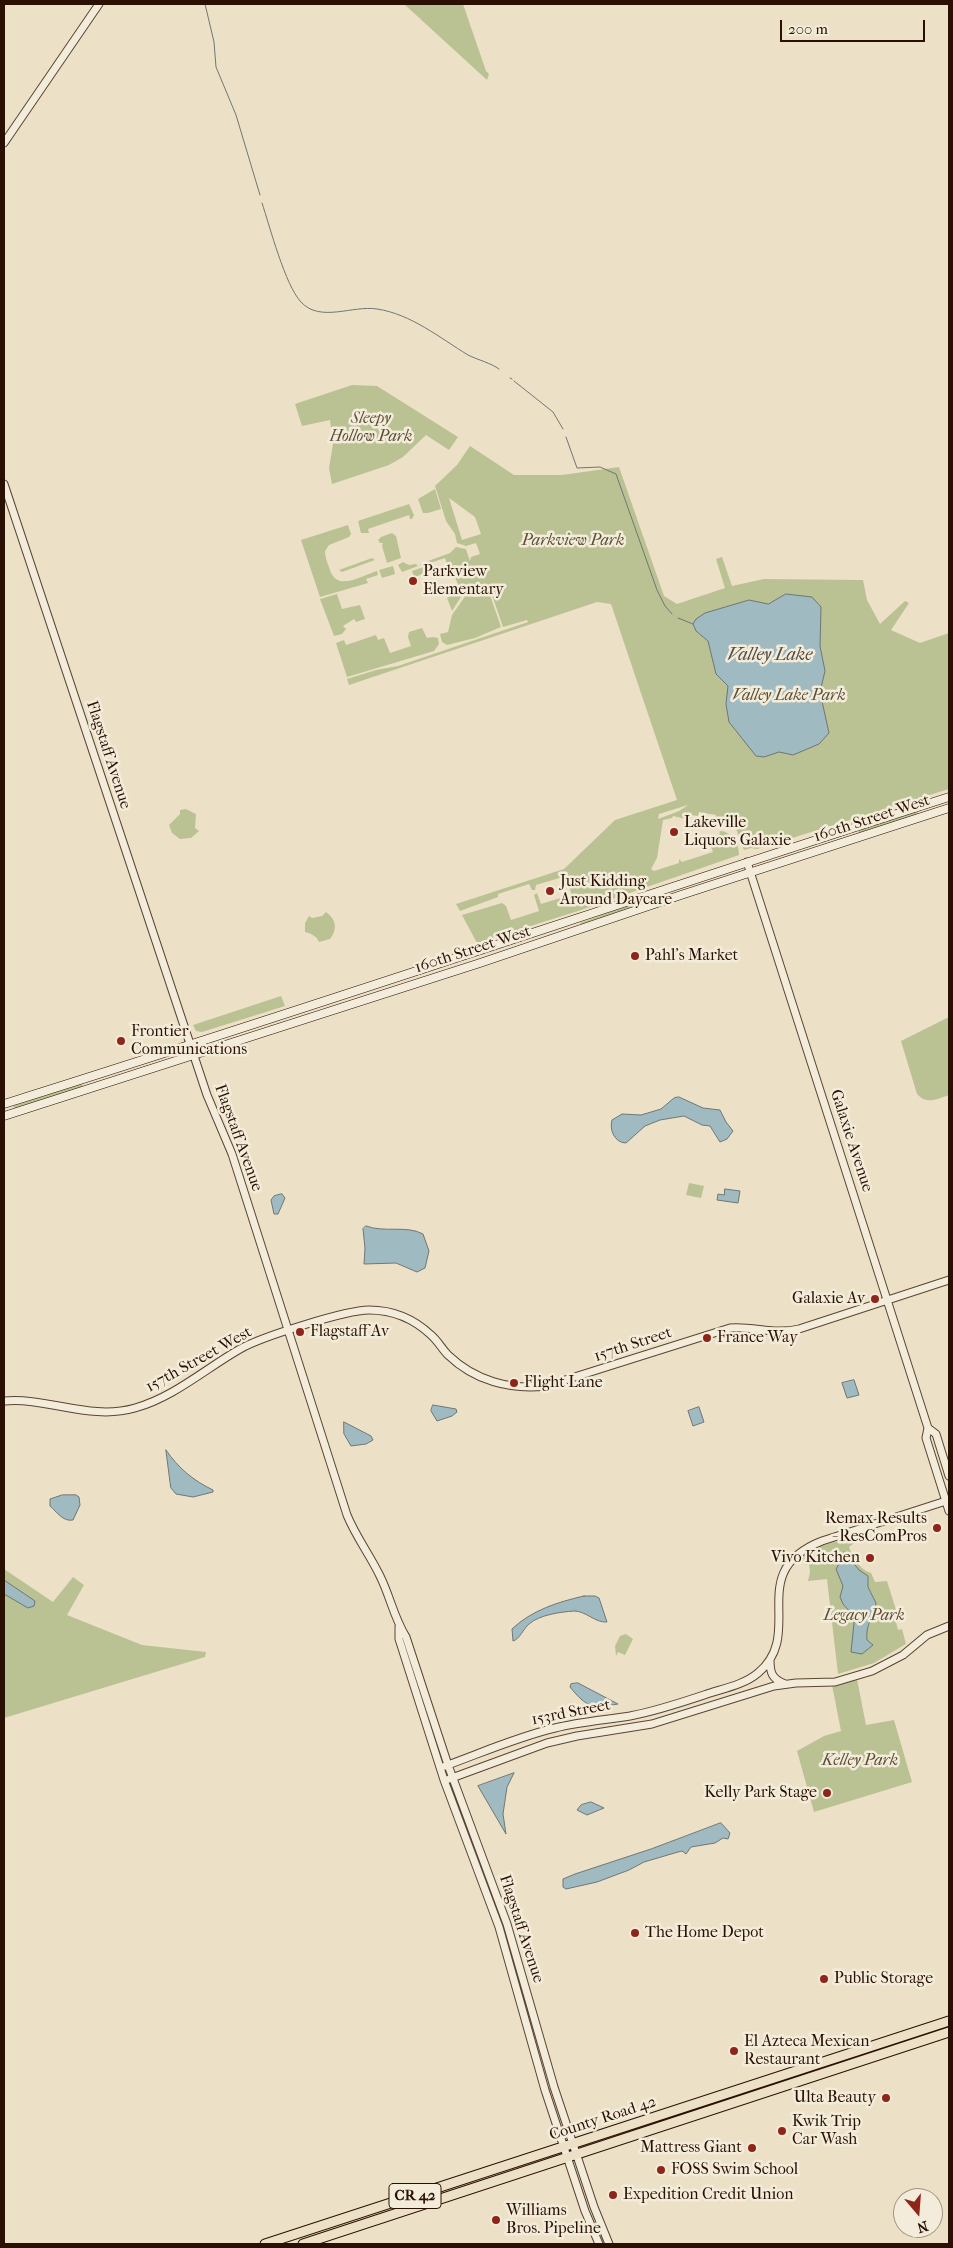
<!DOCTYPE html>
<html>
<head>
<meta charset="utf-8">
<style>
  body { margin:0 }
  #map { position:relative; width:953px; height:2248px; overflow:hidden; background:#ece1c6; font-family:"IM FELL French Canon",serif }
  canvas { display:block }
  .frame { position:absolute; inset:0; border:5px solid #2a1002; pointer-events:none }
  .north { position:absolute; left:893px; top:2188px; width:50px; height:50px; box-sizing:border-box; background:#f3ecda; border:1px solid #a39484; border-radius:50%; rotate:162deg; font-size:14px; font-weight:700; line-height:20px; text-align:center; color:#2a1002 }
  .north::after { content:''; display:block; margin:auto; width:18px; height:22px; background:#8f2418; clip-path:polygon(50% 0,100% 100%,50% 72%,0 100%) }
  .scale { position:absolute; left:780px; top:20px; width:145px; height:22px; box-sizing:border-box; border:2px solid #2a1002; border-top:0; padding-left:6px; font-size:15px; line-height:18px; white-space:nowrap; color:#2a1002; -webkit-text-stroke:4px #f3ecda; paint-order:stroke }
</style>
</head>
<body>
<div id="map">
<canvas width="953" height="2248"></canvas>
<div class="frame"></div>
<div class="north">N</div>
<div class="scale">200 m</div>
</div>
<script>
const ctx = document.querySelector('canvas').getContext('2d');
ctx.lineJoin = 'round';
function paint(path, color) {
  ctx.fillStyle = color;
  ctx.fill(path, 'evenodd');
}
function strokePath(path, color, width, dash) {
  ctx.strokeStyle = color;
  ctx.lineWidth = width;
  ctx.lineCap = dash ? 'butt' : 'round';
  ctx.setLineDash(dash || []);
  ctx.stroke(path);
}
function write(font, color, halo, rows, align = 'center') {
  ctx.font = font + ' "IM FELL French Canon",serif';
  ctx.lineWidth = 5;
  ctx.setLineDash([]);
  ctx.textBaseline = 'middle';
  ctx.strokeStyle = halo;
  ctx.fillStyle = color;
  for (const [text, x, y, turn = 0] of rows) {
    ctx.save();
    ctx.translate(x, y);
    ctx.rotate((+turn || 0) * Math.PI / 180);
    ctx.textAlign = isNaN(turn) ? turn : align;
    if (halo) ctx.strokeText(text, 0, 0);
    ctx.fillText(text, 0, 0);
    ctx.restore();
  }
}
paint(new Path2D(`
  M 404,4 L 463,4 L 486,71 L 489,74 L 487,80 Z
  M 352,385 L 377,386 L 458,437 L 449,450 L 426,435 L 403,457 L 389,465 L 332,484 L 329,468 L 333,444 L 330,420 L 302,426 L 295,404 Z
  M 470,446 L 514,475 L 562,475 L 619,467 L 664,596 L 677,604 L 725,588 L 716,559 L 722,557 L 732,586 L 764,579 L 863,580 L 867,600 L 880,624 L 905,601 L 909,603 L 891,630 L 920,643 L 949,633 L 949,789 L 757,849 L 751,848 L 744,850 L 735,826 L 715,820 L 716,815 L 699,812 L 698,816 L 691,815 L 690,820 L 673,816 L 672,818 L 663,820 L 657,858 L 651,869 L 654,871 L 679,863 L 679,859 L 682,862 L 713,852 L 711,847 L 717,847 L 720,831 C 733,832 739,844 739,855 L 578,911 L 477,943 L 462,915 L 502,903 L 506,906 L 511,920 L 539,911 L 534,895 L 537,893 L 541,904 L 567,896 L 569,904 L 574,902 L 566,876 L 536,885 L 535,890 L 532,890 L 529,884 L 498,894 L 498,897 L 460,911 L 456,904 L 564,869 L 615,820 L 677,800 L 611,604 L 597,602 L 349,685 L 347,679 L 376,670 L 398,666 L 528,622 L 527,620 L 503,627 L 491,592 C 465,599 459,592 452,568 L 448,568 L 445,558 L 421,566 L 420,564 L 450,553 L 456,547 L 466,549 L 470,561 L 471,557 L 480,554 L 476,543 L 466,546 L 457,543 L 455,534 L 446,521 L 435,486 L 457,465 ZM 449,498 L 475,517 L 481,534 L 462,540 ZM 688,805 L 679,811 L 658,819 L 659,814 Z
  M 435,489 L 441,509 L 428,513 L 423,513 L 418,499 Z
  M 409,504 L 414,515 L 412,519 L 410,519 L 409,515 L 368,529 L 369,533 L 361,533 L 358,521 Z
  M 348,525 L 351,534 L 349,537 L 329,545 L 325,551 C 325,558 328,564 330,570 C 337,592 361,576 377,571 L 378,575 L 366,579 L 368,583 L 320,597 L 301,540 Z
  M 392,533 L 396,536 L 401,558 L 387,563 L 382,546 L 383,543 L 380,543 L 378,540 L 381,537 Z
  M 372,558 L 375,560 L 342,572 L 339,570 Z
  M 403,562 L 409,565 L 416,564 L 418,566 L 402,572 L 398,565 Z
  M 393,566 L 395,574 L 382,578 L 379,570 Z
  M 427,566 L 429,572 L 414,577 L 412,571 Z
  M 454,593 L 461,597 L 452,611 L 447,598 Z
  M 337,594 L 342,609 L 360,605 L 365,619 L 356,622 L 354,619 L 343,626 L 346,629 L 342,634 L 334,636 L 320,599 Z
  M 466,595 L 475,597 L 490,595 L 501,627 L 475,638 L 447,645 L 442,642 L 440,634 L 448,632 L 452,615 Z
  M 422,628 L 427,638 L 433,637 L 438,638 L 439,644 L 434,651 L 347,677 L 336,643 L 344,640 L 346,645 L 376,635 L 378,640 L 384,638 L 390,653 L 411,646 L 408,637 L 409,632 Z
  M 186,809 L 196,814 L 195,828 L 199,831 L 191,838 L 180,839 L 172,833 L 169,825 L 180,814 L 180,810 Z
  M 917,811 L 919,815 L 859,834 L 858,830 Z
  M 641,901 L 642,904 L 582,926 L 580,923 Z
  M 326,912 C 336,919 338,929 330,939 L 319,942 C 317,936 310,933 305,932 L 305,923 L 309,916 L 312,918 L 322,916 Z
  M 281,996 L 285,1006 L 202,1032 L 196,1031 L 193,1025 Z
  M 949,1017 L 949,1095 C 937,1099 927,1105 917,1094 L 901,1041 Z
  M 82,1084 L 83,1087 L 15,1109 L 13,1106 Z
  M 689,1183 L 704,1186 L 701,1198 L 686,1195 Z
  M 856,1536 L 857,1541 L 849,1547 C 853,1558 860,1570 871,1573 L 875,1582 L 887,1581 L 897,1613 L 901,1612 L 901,1617 L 897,1617 L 896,1622 L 898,1630 L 902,1629 L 906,1644 L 874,1663 L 838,1674 L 827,1579 L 808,1581 L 810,1572 L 809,1564 L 805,1565 L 800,1558 L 817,1547 Z
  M 4,1569 L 53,1602 L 73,1577 L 84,1585 L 67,1615 L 142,1645 L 206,1652 L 205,1657 L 4,1718 Z
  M 626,1634 L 633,1639 L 625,1655 L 618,1652 L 616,1656 L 615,1646 L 620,1636 Z
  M 857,1679 L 866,1725 L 894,1720 L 912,1782 L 814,1812 L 797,1751 L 824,1736 L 841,1731 L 832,1685 Z`), '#bac293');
const water = new Path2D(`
  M 786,594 L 812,597 L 821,607 L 820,646 L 825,671 L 820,692 L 829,733 L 819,744 L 793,755 L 779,752 L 764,757 L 756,756 L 729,722 L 726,704 L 728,686 L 716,674 L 708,641 L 696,631 L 693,624 L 696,619 L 705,613 L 749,600 L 768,604 Z
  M 679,1097 L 703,1108 L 720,1110 L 726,1122 L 733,1131 L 727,1139 L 720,1142 L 710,1126 L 702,1125 L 684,1116 L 660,1120 L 645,1126 L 626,1143 C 615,1143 609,1130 612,1120 L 622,1114 L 641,1115 L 661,1109 L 674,1098 Z
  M 725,1189 L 740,1191 L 738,1203 L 717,1200 L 718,1194 L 724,1195 Z
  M 282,1194 L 285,1198 L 278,1214 L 274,1214 L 271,1200 L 274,1196 Z
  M 366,1226 C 384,1233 407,1225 423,1234 L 429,1251 L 425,1268 L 417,1272 L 396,1263 L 364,1264 L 365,1248 L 363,1229 Z
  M 854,1380 L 859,1395 L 847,1398 L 842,1383 Z
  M 433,1405 L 456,1409 L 457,1412 L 452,1416 L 437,1421 L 431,1411 Z
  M 699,1407 L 704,1422 L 693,1426 L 688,1411 Z
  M 344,1422 L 371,1436 L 373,1440 L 366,1444 L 351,1446 L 344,1434 Z
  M 166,1450 C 178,1468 194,1481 213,1490 L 213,1492 L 193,1497 L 176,1494 L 171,1488 Z
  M 76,1495 L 79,1497 L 80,1505 L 73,1520 C 63,1522 57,1512 50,1506 L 50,1499 L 62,1495 Z
  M 845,1552 L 859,1570 L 868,1576 L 868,1587 L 876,1603 C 875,1616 865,1623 867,1640 L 873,1645 L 862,1654 L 851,1652 L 854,1623 L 850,1612 L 843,1604 L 840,1597 L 843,1586 L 836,1569 L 839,1564 L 837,1559 Z
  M 4,1580 L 35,1601 L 34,1606 L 28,1608 L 4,1594 Z
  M 584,1596 L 595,1596 L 599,1598 L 607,1622 C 595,1623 586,1611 574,1611 C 560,1612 539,1615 529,1624 C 523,1629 520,1639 513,1641 L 512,1629 C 532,1610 558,1602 584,1596 Z
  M 578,1683 L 618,1704 C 592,1708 587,1708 570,1687 L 571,1684 Z
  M 514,1773 L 507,1787 L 503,1814 L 506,1834 L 478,1786 Z
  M 591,1802 L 604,1808 L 587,1815 L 577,1810 L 581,1805 Z
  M 721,1823 L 730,1833 L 728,1839 L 723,1838 L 715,1843 L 691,1847 L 686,1854 L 682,1851 L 678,1852 L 644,1862 L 629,1870 L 597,1882 L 566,1889 L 563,1887 L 563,1879 L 575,1874 L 651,1849 Z`);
paint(water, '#9fbac1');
strokePath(water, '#707675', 1);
strokePath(new Path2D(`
  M 205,4 L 214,42 L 216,67 L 236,115 L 260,195
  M 262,203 C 270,227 285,285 301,302 C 320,323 353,305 377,309 C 411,314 440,338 468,355 C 478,360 491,363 499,369
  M 510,378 L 512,379
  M 514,381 L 553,412 L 563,429
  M 566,437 L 577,468 L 600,467 L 616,474 L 657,590 L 665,606 L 672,614
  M 678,618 L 693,624`), '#707675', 1);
const tertiary = new Path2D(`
  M 4,143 L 99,4
  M 4,484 L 207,1095 L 232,1154 L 347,1515 C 356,1537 370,1555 380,1576 C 390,1596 394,1618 406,1637 L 448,1765 L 507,1924 L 554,2087 L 594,2207 L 609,2244
  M 747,862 L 928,1428 L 926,1438 L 949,1511
  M 4,1401 C 48,1397 90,1421 135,1408 C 174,1397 205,1369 240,1349 C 261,1337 346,1310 369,1310 C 392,1310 414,1319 431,1335 C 438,1341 442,1349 448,1355 C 475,1381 510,1390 546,1386 L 730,1328 C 754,1326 775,1335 799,1329 L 949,1280
  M 928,1428 L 936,1434 L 949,1476
  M 399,1627 L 399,1639 L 444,1780 L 499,1927 L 545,2090 L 585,2211 L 599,2244
  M 770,1660 C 770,1673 772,1679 785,1684
  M 445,1766 C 481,1753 517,1737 555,1728 C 580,1722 605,1720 630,1716 C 657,1711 683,1702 710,1693 C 726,1688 745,1684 758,1673 C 807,1632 743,1572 822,1541 L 949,1500
  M 449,1779 L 547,1743 L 577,1736 L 652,1724 L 774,1686 L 796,1683 L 835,1682 L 872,1671 L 903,1655 L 927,1635 L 949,1626`);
const secondary = new Path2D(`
  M 4,1104 C 320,1005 634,898 949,797
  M 4,1116 L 480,963 L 681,895 L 949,808`);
const trunk = new Path2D(`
  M 265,2244 L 949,2021
  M 303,2244 L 949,2032`);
strokePath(tertiary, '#5a4433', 9);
strokePath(secondary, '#2a1002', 9);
strokePath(trunk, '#2a1002', 11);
strokePath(tertiary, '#f3ecda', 7);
strokePath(secondary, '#f3ecda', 8);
strokePath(trunk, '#ece1c6', 9);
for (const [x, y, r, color] of [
  [413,581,5,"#8f2418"],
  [674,832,5,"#8f2418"],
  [550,891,5,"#8f2418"],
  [635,956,5,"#8f2418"],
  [121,1041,5,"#8f2418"],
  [875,1299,5,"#8f2418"],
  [300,1332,5,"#8f2418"],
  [707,1338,5,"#8f2418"],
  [514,1383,5,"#8f2418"],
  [937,1528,5,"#8f2418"],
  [870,1558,5,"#8f2418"],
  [827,1793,5,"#8f2418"],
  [635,1933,5,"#8f2418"],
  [824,1979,5,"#8f2418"],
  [734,2051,5,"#8f2418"],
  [886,2098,5,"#8f2418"],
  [782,2131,5,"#8f2418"],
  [752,2148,5,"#8f2418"],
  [661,2170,5,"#8f2418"],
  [613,2195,5,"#8f2418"],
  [496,2220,5,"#8f2418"]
]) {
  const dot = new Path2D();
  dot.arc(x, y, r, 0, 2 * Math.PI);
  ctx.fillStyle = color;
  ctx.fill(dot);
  strokePath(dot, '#f3ecda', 2);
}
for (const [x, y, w] of [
  [415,2196,52]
]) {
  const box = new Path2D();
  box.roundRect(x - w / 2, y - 12.5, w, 25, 4);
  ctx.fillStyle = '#f3ecda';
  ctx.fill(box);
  strokePath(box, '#2a1002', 1);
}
write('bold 15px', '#2a1002', null, [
  ["CR 42",415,2196]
]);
write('italic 16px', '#5c4e35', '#f3ecda', [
  ["Sleepy",371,419],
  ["Hollow Park",371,437],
  ["Parkview Park",573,541],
  ["Valley Lake Park",789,696],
  ["Legacy Park",864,1616],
  ["Kelley Park",860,1761]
]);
write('16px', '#2a1002', '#f3ecda', [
  ["Parkview",423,572],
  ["Elementary",423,590],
  ["Lakeville",684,823],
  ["Liquors Galaxie",684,841],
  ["Just Kidding",560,882],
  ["Around Daycare",560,900],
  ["Pahl's Market",645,956],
  ["Frontier",131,1032],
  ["Communications",131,1050],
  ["Galaxie Av",865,1299,"right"],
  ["Flagstaff Av",310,1332],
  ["France Way",717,1338],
  ["Flight Lane",524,1383],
  ["Remax Results",927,1519,"right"],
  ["- ResComPros",927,1537,"right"],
  ["Vivo Kitchen",860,1558,"right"],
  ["Kelly Park Stage",817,1793,"right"],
  ["The Home Depot",645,1933],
  ["Public Storage",834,1979],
  ["El Azteca Mexican",744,2042],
  ["Restaurant",744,2060],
  ["Ulta Beauty",876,2098,"right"],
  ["Kwik Trip",792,2122],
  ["Car Wash",792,2140],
  ["Mattress Giant",742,2148,"right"],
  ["FOSS Swim School",671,2170],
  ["Expedition Credit Union",623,2195],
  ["Williams",506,2211],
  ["Bros. Pipeline",506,2229]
], 'left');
write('16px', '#2a1002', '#f3ecda', [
  ["Flagstaff Avenue",108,755,72],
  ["160th Street West",872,819,-18],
  ["160th Street West",473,950,-18],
  ["Flagstaff Avenue",238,1138,70],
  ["Galaxie Avenue",851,1141,72],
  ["157th Street",633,1345,-18],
  ["157th Street West",199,1360,-29],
  ["153rd Street",571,1713,-11],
  ["Flagstaff Avenue",521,1929,72],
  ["County Road 42",603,2119,-18]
]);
write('italic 18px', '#534c45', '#f3ecda', [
  ["Valley Lake",770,656]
]);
</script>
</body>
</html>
